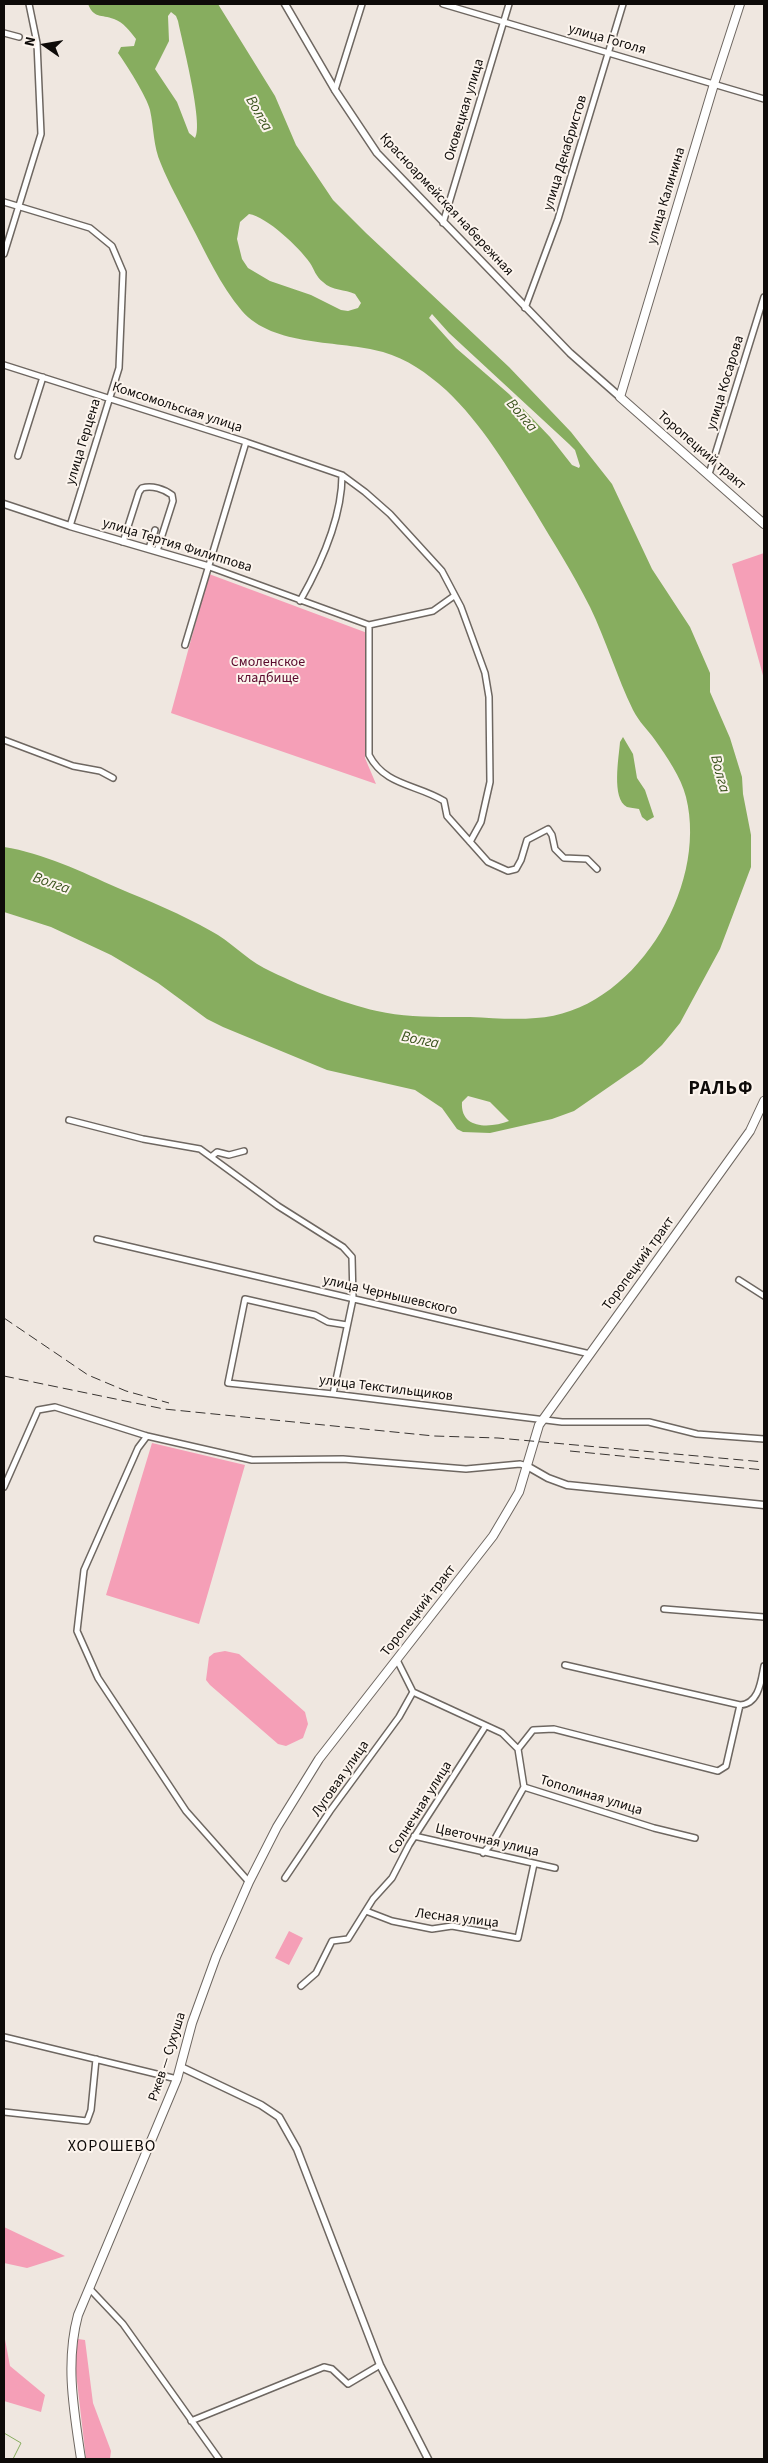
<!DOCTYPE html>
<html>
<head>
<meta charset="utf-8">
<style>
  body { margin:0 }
  #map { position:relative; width:768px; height:2463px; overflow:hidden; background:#efe7e0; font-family:"Source Sans 3",sans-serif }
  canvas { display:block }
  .frame { position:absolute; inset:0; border:5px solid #0e0b09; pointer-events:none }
  .north { position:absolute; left:20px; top:20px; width:50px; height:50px; -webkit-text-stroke:4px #fcf4ed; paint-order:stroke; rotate:283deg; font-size:14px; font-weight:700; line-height:20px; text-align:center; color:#0e0b09 }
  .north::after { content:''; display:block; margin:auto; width:18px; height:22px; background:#0e0b09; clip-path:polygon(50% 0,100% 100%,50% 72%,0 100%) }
</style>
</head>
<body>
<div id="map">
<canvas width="768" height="2463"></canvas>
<div class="frame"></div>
<div class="north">N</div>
</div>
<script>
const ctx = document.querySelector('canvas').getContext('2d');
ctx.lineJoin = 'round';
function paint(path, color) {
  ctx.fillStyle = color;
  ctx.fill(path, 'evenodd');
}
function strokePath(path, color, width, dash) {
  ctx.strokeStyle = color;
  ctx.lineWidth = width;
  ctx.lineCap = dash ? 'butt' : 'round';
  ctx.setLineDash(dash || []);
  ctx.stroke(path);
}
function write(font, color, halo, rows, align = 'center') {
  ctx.font = font + ' "Source Sans 3",sans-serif';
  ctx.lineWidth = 4;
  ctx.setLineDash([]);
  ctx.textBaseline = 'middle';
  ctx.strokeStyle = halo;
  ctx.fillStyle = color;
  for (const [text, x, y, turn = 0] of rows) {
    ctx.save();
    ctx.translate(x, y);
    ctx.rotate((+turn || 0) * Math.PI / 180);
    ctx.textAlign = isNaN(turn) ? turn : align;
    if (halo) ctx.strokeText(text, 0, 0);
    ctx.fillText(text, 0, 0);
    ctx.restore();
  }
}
paint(new Path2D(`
  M 764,553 L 764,679 L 732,564 Z
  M 209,574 L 370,634 L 365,758 L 376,784 L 171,713 Z
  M 152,1443 L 245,1465 L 199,1624 L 106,1595 Z
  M 225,1651 L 239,1654 L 305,1712 L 308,1724 L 303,1738 L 286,1746 L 278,1744 L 210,1685 L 206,1680 L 209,1657 L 214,1653 Z
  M 289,1931 L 303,1938 L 289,1965 L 275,1958 Z
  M 4,2227 L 65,2256 L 27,2268 L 4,2263 Z
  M 4,2334 L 10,2366 L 45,2395 L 41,2412 L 4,2401 Z
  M 78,2339 L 85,2340 L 93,2403 L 111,2451 L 110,2459 L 86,2459 L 75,2364 Z`), '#f59fb7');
paint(new Path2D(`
  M 88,4 L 218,4 L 275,96 L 296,145 L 333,200 L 366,233 L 509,367 L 571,432 L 612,484 L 652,569 L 690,627 L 710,673 L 710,692 L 730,738 L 742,777 L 743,794 L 751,835 L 751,867 L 720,949 L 680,1023 L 662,1045 L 642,1064 L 574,1111 L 552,1119 L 490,1133 L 463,1132 L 457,1129 L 442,1108 L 415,1090 L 327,1070 L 223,1027 L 207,1019 L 158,983 L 111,955 L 51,927 L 4,912 L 4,847 C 43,853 82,872 118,888 C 149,901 181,914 211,931 C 230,941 245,958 264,968 C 298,985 341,1003 377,1011 C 407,1018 440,1017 470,1017 C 492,1018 514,1020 536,1018 C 632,1013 709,889 686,797 C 681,777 667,757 655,740 C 648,730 639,722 633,710 C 617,677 606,640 590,607 C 573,573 553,542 534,510 C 508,468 482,424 446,390 C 427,373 407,359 383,352 C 340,340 273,347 242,311 C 220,285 206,253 190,223 C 180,203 169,184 161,164 C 153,146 154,128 150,110 C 147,97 126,64 118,53 L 121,47 L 134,46 L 136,39 C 130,31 123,22 114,19 C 101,14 94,19 88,4 ZM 171,12 L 176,16 L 178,21 C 182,41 204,125 195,138 L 189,133 L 177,102 L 155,69 L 169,41 L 168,16 ZM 249,214 C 267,217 299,247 310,263 C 314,269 316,277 323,282 C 332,291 345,289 355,294 L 361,303 L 358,308 L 348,311 L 341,310 L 311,295 L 270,281 L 248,268 L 242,259 L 237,239 L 240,222 ZM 432,314 L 449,333 L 569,444 L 575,450 L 580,466 L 579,468 L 572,465 L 550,437 L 509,394 L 456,348 L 429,318 ZM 468,1096 L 490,1102 L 509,1121 C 491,1128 460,1130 462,1102 Z
  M 623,737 L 633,754 L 637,778 L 645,790 L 654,817 L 647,821 L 642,817 L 639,809 C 635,808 630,808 627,807 C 611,799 619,757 620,742 Z`), '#87ad5f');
strokePath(new Path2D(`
  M 4,2433 L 21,2443 L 13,2459`), '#87ad5f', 1);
const minor = new Path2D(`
  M 443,4 L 764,99
  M 4,33 L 19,37
  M 335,90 L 362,4
  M 4,202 L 90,228 L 112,246 L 123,272 L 119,368 L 70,526
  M 443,223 L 509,4
  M 4,254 L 41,134 L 37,43 L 29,4
  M 525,308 L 558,219 L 623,4
  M 4,365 L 246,442 L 342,475 L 365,492 L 390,514 L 442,571 L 461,607 L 485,673 L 489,697 L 490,782 L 481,822 L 470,842
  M 18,456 L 43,377
  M 709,474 L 764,297
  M 123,542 L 139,492 L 142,488 C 152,485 164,489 172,495 L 173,501 L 157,551
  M 149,548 L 155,530
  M 207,566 L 369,625
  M 300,601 C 321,564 342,519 342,475
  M 369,625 L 369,755 C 385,786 416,784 444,801 L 447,816 L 488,862 L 508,871 L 516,869 L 521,860 L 527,840 L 548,829 L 552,835 L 555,849 L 564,858 L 587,859 L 597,869
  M 369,625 L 433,611 L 454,596
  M 185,645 L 246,442
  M 4,740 L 73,766 L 100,771 L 113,778
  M 69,1120 L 143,1139 L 200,1149 L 278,1206 L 343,1247 L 352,1257 L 353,1299 L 333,1394
  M 211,1157 L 217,1152 L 229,1155 L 244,1151
  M 97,1239 L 590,1354
  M 739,1280 L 764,1296
  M 347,1325 L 328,1322 L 315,1315 L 245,1299 L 228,1383 L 333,1394 L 562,1422 L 649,1422 L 697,1434 L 764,1439
  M 147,1436 L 138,1448 L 84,1570 L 77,1631 L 98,1678 L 186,1811 L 249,1882
  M 4,1487 L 38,1410 L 55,1407 L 147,1436 L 252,1460 L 343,1459 L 466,1469 L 520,1464 L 527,1466
  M 664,1609 L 764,1617
  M 397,1660 L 413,1692 L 502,1733 L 518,1749 L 524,1787 L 654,1828 L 695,1838
  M 565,1665 L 740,1705 C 759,1704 761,1681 764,1666
  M 518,1749 L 533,1730 L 554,1729 L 718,1771 L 726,1766 L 740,1705
  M 414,1836 L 555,1868
  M 483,1853 L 493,1842 L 524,1787
  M 285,1878 L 330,1811 L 399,1717 L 413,1692
  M 366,1911 L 392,1921 L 432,1929 L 452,1926 L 518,1938 L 534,1864
  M 301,1986 L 316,1973 L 332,1941 L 348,1939 L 373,1899 L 392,1878 L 409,1845 L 485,1727
  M 4,2037 L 177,2079
  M 4,2112 L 87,2121 L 91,2110 L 96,2059
  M 89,2288 L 123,2324 L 219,2459
  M 191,2421 L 324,2367 L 332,2369 L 348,2384 L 380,2365`);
const tertiary = new Path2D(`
  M 285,4 L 335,90 L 377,153 L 570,353 L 620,397
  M 4,504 L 70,526 L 207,566
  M 527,1466 L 548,1478 L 567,1485 L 764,1505
  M 181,2067 L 261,2105 L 279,2117 L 297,2149 L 380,2365 L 428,2459`);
const secondary = new Path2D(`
  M 740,4 L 714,84 L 620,397 L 764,524
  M 81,2459 C 74,2411 65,2363 78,2315 L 177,2079 L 192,2023 L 216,1957 L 249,1882 L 277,1827 L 319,1759 L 493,1536 L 519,1492 L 539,1425 L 750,1131 L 764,1101`);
strokePath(minor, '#6e6761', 8);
strokePath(tertiary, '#6e6761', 9);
strokePath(secondary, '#6e6761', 10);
strokePath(minor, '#fff', 5);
strokePath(tertiary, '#fff', 6);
strokePath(secondary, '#fff', 8);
strokePath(new Path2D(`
  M 4,1318 L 88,1375 L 126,1391 L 169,1403
  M 4,1376 L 164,1409 L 434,1436 L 498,1438 L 764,1462
  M 570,1451 L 764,1470`), '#383431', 1, [10, 5]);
write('14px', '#0e0b09', '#fcf4ed', [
  ["улица Гоголя",607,40,16],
  ["Оковецкая улица",465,110,-73],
  ["улица Декабристов",566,153,-73],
  ["улица Калинина",667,196,-73],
  ["Красноармейская набережная",446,205,47],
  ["улица Косарова",726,383,-73],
  ["Комсомольская улица",177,408,18],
  ["улица Герцена",84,442,-73],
  ["Торопецкий тракт",701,451,41],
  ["улица Тертия Филиппова",177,546,17],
  ["Торопецкий тракт",639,1264,-54],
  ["улица Чернышевского",390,1296,13],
  ["улица Текстильщиков",386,1389,7],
  ["Торопецкий тракт",419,1611,-52],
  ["Луговая улица",341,1779,-55],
  ["Тополиная улица",591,1796,17],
  ["Солнечная улица",421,1808,-58],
  ["Цветочная улица",487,1841,13],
  ["Лесная улица",457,1919,7],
  ["Ржев — Сухуша",168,2057,-72]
]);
write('14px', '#5a0a2d', '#fcf4ed', [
  ["Смоленское",268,663],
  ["кладбище",268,679]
]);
write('italic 15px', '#3a531d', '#fcf4ed', [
  ["Волга",258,114,60],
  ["Волга",521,416,49],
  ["Волга",719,774,75],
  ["Волга",51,884,19],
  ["Волга",420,1041,11]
]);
ctx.letterSpacing = '1px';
write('16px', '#0e0b09', '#fcf4ed', [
  ["ХОРОШЕВО",112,2147]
]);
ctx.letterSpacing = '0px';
ctx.letterSpacing = '1px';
write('bold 19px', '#0e0b09', '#fcf4ed', [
  ["РАЛЬФ",721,1090]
]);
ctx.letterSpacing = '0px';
</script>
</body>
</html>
